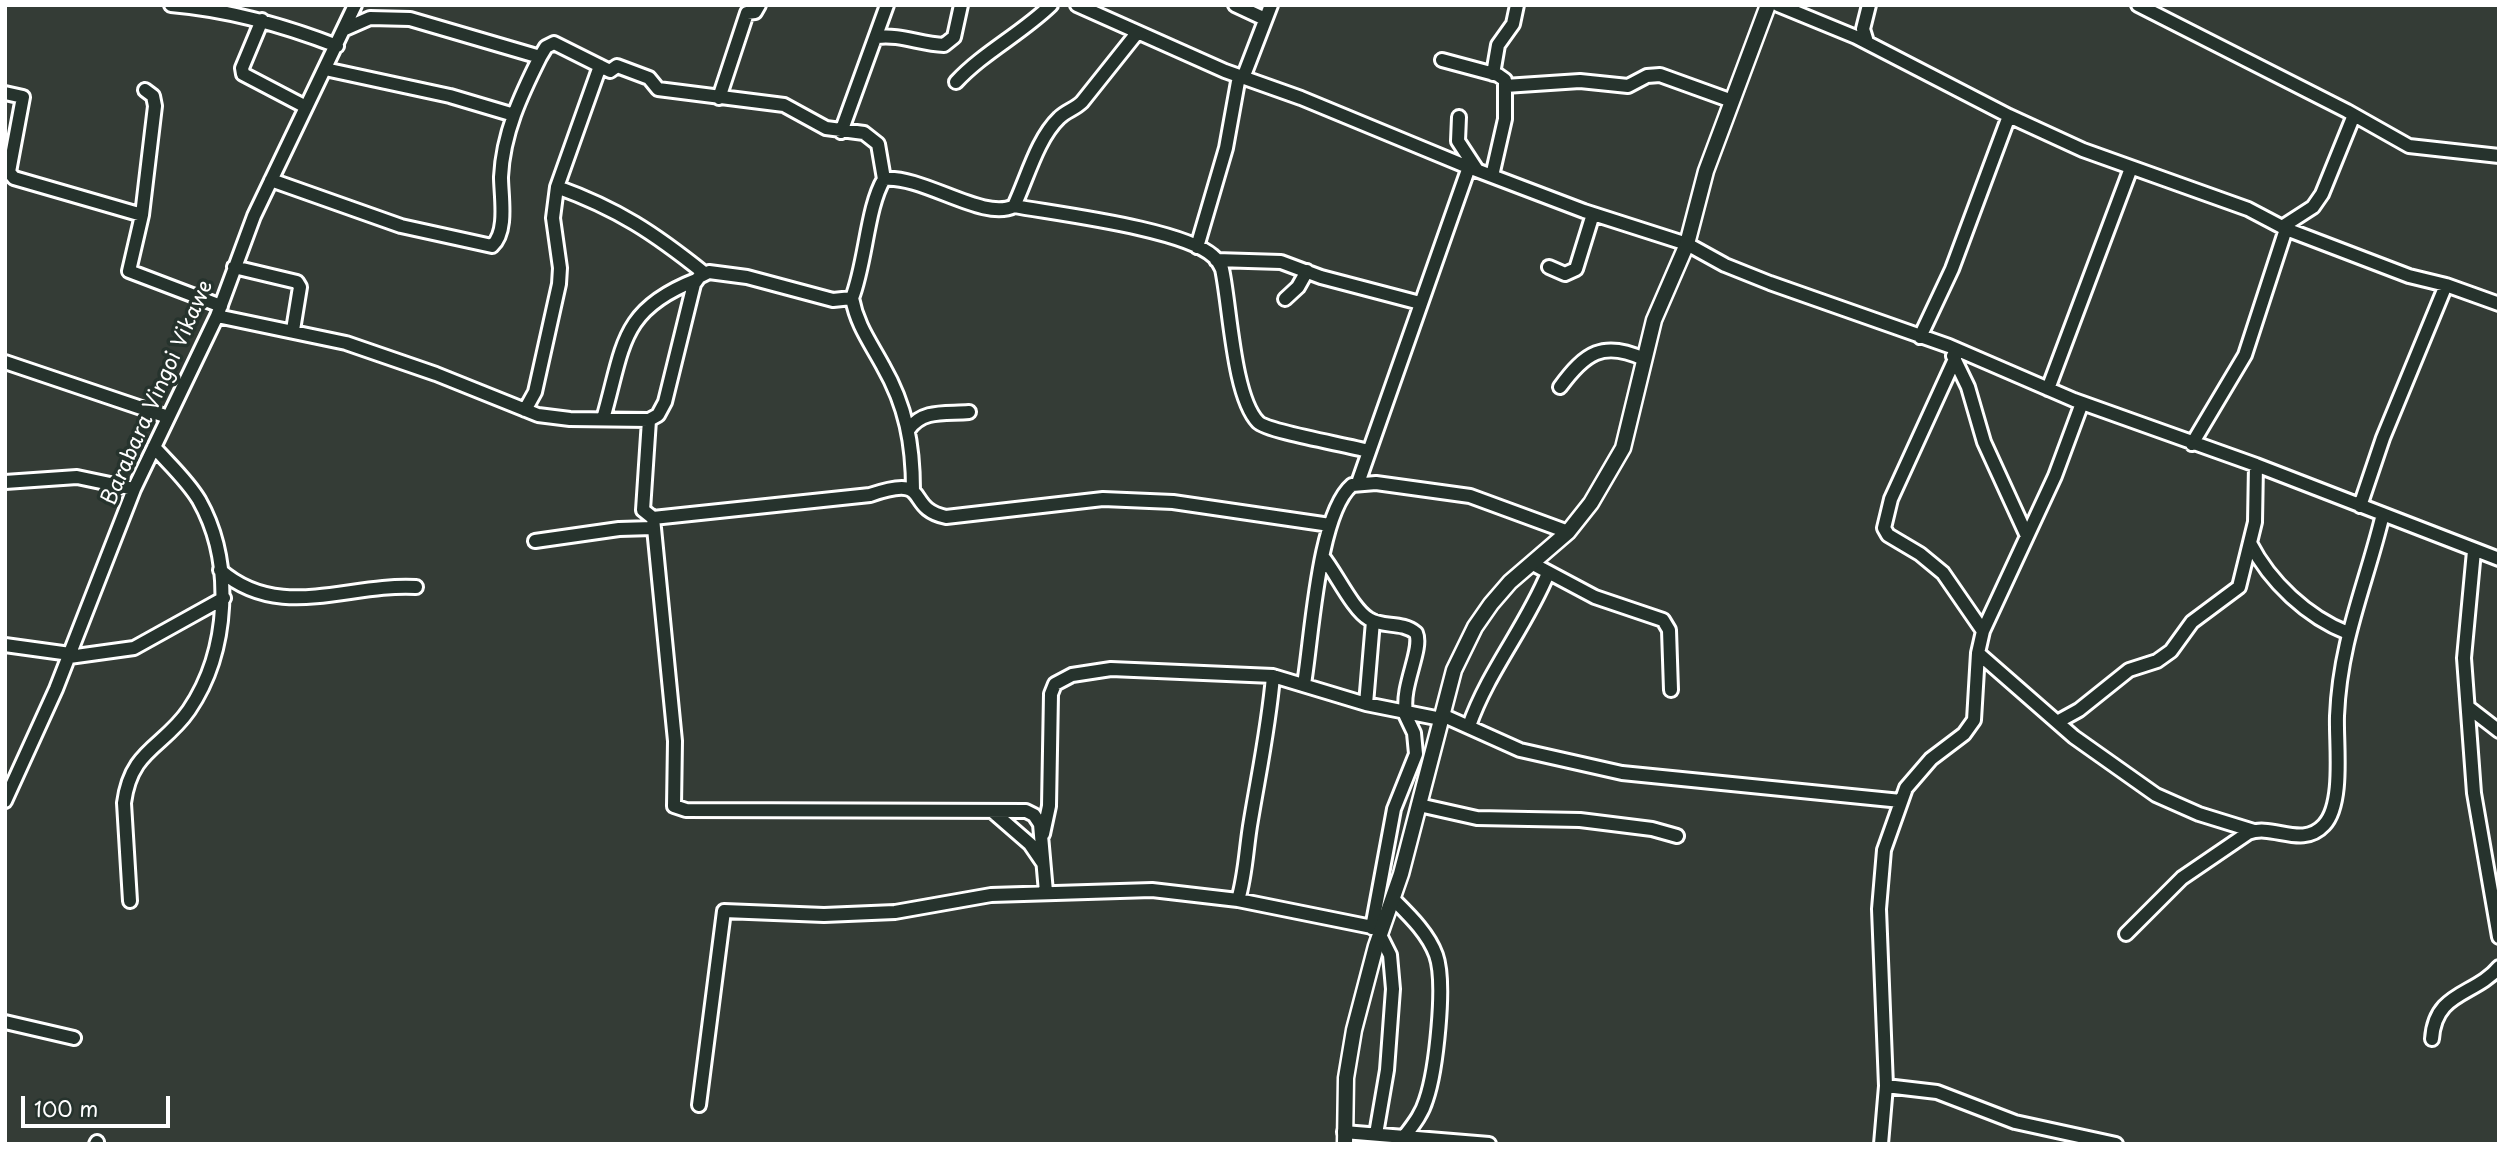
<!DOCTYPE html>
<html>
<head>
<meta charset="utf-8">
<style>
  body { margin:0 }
  #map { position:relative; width:2504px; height:1149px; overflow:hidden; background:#343c36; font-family:"Playpen Sans",sans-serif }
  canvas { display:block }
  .frame { position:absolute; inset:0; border:7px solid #fff; pointer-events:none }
  .scale { position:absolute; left:21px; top:1096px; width:149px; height:32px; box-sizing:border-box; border:4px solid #fff; border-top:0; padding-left:9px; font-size:21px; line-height:24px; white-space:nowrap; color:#fff; -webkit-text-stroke:5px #26332d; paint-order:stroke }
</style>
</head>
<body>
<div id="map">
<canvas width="2504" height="1149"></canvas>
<div class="frame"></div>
<div class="scale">100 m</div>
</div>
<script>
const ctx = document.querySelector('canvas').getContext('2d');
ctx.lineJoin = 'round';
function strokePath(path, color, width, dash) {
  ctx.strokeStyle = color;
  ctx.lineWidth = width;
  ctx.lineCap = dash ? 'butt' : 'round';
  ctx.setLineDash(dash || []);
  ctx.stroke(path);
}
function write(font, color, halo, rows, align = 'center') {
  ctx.font = font + ' "Playpen Sans",sans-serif';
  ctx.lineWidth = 7;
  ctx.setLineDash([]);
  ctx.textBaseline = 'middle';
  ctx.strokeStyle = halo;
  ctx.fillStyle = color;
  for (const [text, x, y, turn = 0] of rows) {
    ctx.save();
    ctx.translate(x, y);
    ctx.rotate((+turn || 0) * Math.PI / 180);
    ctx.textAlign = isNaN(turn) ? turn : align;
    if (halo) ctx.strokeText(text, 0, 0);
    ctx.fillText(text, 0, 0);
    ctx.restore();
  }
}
const minor = new Path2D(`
  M 171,5 C 229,10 283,25 337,46
  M 1077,5 L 1225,71 L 1301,98 L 1463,165 L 1584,211 L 1687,244 L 1725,265 L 1770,283 L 1949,346 L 2074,400 L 2256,465 L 2499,559
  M 1235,5 L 1265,19
  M 1778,5 L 1856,37 L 2009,116 L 2083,150 L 2248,209 L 2286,229 L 2409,276 L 2446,285 L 2499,304
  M 2138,5 L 2347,111 L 2409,146 L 2499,156
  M 262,20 L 242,68 L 243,74 L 306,107
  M 345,29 L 370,18 L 410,19 L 540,57
  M 877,37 C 900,34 920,44 944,45 L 954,37 L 961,5
  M 1867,42 L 1863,29 L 1869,5
  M 1442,60 L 1498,75 L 1505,80 L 1505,119 L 1492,176
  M 325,69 L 450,96 L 514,115
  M 1493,74 L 1498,45 L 1513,24 L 1517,5
  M 1243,78 L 1271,5
  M 956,82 C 984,52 1021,34 1051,5
  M 1505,86 L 1580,81 L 1628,86 L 1647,76 L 1660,75 L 1732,101
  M 145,90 L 153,96 L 155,106 L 142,215 L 129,271 L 221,306
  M 5,93 L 23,97 L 9,172 L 14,178 L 142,215
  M 719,98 L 747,13 L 755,12 L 759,5
  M 1459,117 L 1458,141 L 1477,170
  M 841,132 L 887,5
  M 271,180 L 401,226 L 492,246 C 508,232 501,196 501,177 C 503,133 521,95 540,57 L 546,47 L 554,43 L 610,71 L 617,66 L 649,78 L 658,89 L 784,105 L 826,128 L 864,133 L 878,144 L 884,179
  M 557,187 C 618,209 654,233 704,273
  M 1014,206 C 1058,214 1183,229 1213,256 C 1217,259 1220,265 1222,269 C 1230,305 1233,396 1258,422 C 1268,432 1348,445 1368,451
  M 2282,227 L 2313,207 L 2322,194 L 2354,115
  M 1197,247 L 1226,148 L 1239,76
  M 1216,260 L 1281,262 L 1321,277 L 1420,303
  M 234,267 L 297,282 L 300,287 L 293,330
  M 1549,267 L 1565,274 L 1576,269 L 1593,214
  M 852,298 C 857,325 870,342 883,366 C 906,406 913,444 913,490
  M 1285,299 L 1298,287 L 1307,271
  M 217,316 L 346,343 L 436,374 L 538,415 L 570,419 L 649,420 L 658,415 L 665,402 L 694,284 L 699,277 L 709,272 L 747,277 L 833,300 L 852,298 C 866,262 867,207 884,179 C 923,175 984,222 1014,206 C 1027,179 1037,139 1059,118 C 1066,111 1075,109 1082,102 L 1137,33
  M 1920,337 L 1952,269 L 2009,116
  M 1953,356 L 1968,387 L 1984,442 L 2027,536
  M 1955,359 L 1891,499 L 1884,528 L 1888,535 L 1920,554 L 1943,573 L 1983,631
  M 5,362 L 168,417
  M 1560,387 C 1585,353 1603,340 1644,359
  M 2048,389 L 2131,168
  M 525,410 L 535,392 L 559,284 L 560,268 L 553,218 L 557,187 L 600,66
  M 603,419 C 624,347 619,310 696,280
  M 649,420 L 643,510 L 653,518 L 870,495 C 934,473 903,508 946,517 L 1103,499 L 1173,502 L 1330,525
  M 909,429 C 923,409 946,414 969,412
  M 2192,444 L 2245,355 L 2286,229
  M 5,482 L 77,477 L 134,489
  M 1358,483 L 1469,167
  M 2360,506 L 2383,438 L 2446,285
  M 653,518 L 675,741 L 674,806 L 686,810 L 1026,811 L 1034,815 L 1040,824 L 1046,892
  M 535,541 L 619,529 L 653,528
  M 2250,543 C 2270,582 2307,617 2348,633
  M 2474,551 L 2464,658 L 2474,793 L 2499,937
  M 1323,557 C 1336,573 1353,610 1369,619 C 1383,628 1402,621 1416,633 C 1423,649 1401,686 1406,712
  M 1533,564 L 1595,597 L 1663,620 L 1669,630 L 1671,690
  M 220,570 C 279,622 348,583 416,587
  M 5,645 L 70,654
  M 1978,653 L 2074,737 L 2156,795 L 2199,814 L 2254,831
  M 69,657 L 134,648 L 224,598
  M 1304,684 C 1312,637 1318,514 1352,485 L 1376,483 L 1470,496 L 1568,532
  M 1366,704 L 1373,621
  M 2468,707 L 2499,731
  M 1442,715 L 1520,750 L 1622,773 L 1901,801
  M 2059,721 L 2079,710 L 2129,670 L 2157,661 L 2171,651 L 2192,622 L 2239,587 L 2255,522 L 2256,465
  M 1469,726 C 1488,671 1526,627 1548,573
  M 5,801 L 56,689 L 134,489 L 217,316 L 254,216 L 355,5
  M 1419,805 L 1477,818 L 1580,820 L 1652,829 L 1677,836
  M 992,811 L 1030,844 L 1043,863
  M 1043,834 L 1049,806 L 1051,694 L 1055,684 L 1072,675 L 1111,669 L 1273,676 L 1366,704 L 1441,719
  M 1393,899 C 1409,915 1428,933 1436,955 C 1446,983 1436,1071 1426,1100 C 1422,1114 1413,1125 1404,1137
  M 1238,900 C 1246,873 1246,848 1251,820 C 1259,772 1269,725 1273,676
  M 130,901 L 124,803 C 131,749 163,748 189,710 C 229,651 234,562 199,500 C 187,480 169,464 154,447
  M 1372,928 L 1394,809 L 1416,754 L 1414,733 L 1404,712
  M 2126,934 L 2182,878 L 2248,833 C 2273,823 2302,849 2324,825 C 2344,804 2336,744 2337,716 C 2340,640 2366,585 2383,514
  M 5,1022 L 74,1038
  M 2432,1039 C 2435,991 2475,996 2499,967
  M 1886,1086 L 1937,1092 L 2015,1122 L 2116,1144
  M 699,1105 L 724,911 L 824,915 L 895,912 L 991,895 L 1152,890 L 1238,900 L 1382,929
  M 1344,1132 L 1489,1144
  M 1376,1134 L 1387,1070 L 1393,989 L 1390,955 L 1380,935
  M 96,1144 L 97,1142
  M 1881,1144 L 1886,1086 L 1879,909 L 1884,850 L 1906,788 L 1931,759 L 1964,734 L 1974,720 L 1978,653 L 1983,631 L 2055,476 L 2082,403`);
const tertiary = new Path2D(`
  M 1345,1144 L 1346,1078 L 1354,1030 L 1376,946 L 1401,874 L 1454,670 L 1475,627 L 1491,604 L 1510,582 L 1568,532 L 1591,503 L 1623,448 L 1654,320 L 1687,244 L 1706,171 L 1768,5`);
strokePath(minor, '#fff', 18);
strokePath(tertiary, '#fff', 19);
strokePath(minor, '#26332d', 12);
strokePath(tertiary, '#26332d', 14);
write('21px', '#fff', '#26332d', [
  ["Barabara Vingoi Vikawe",158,393,-66]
]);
</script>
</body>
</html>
